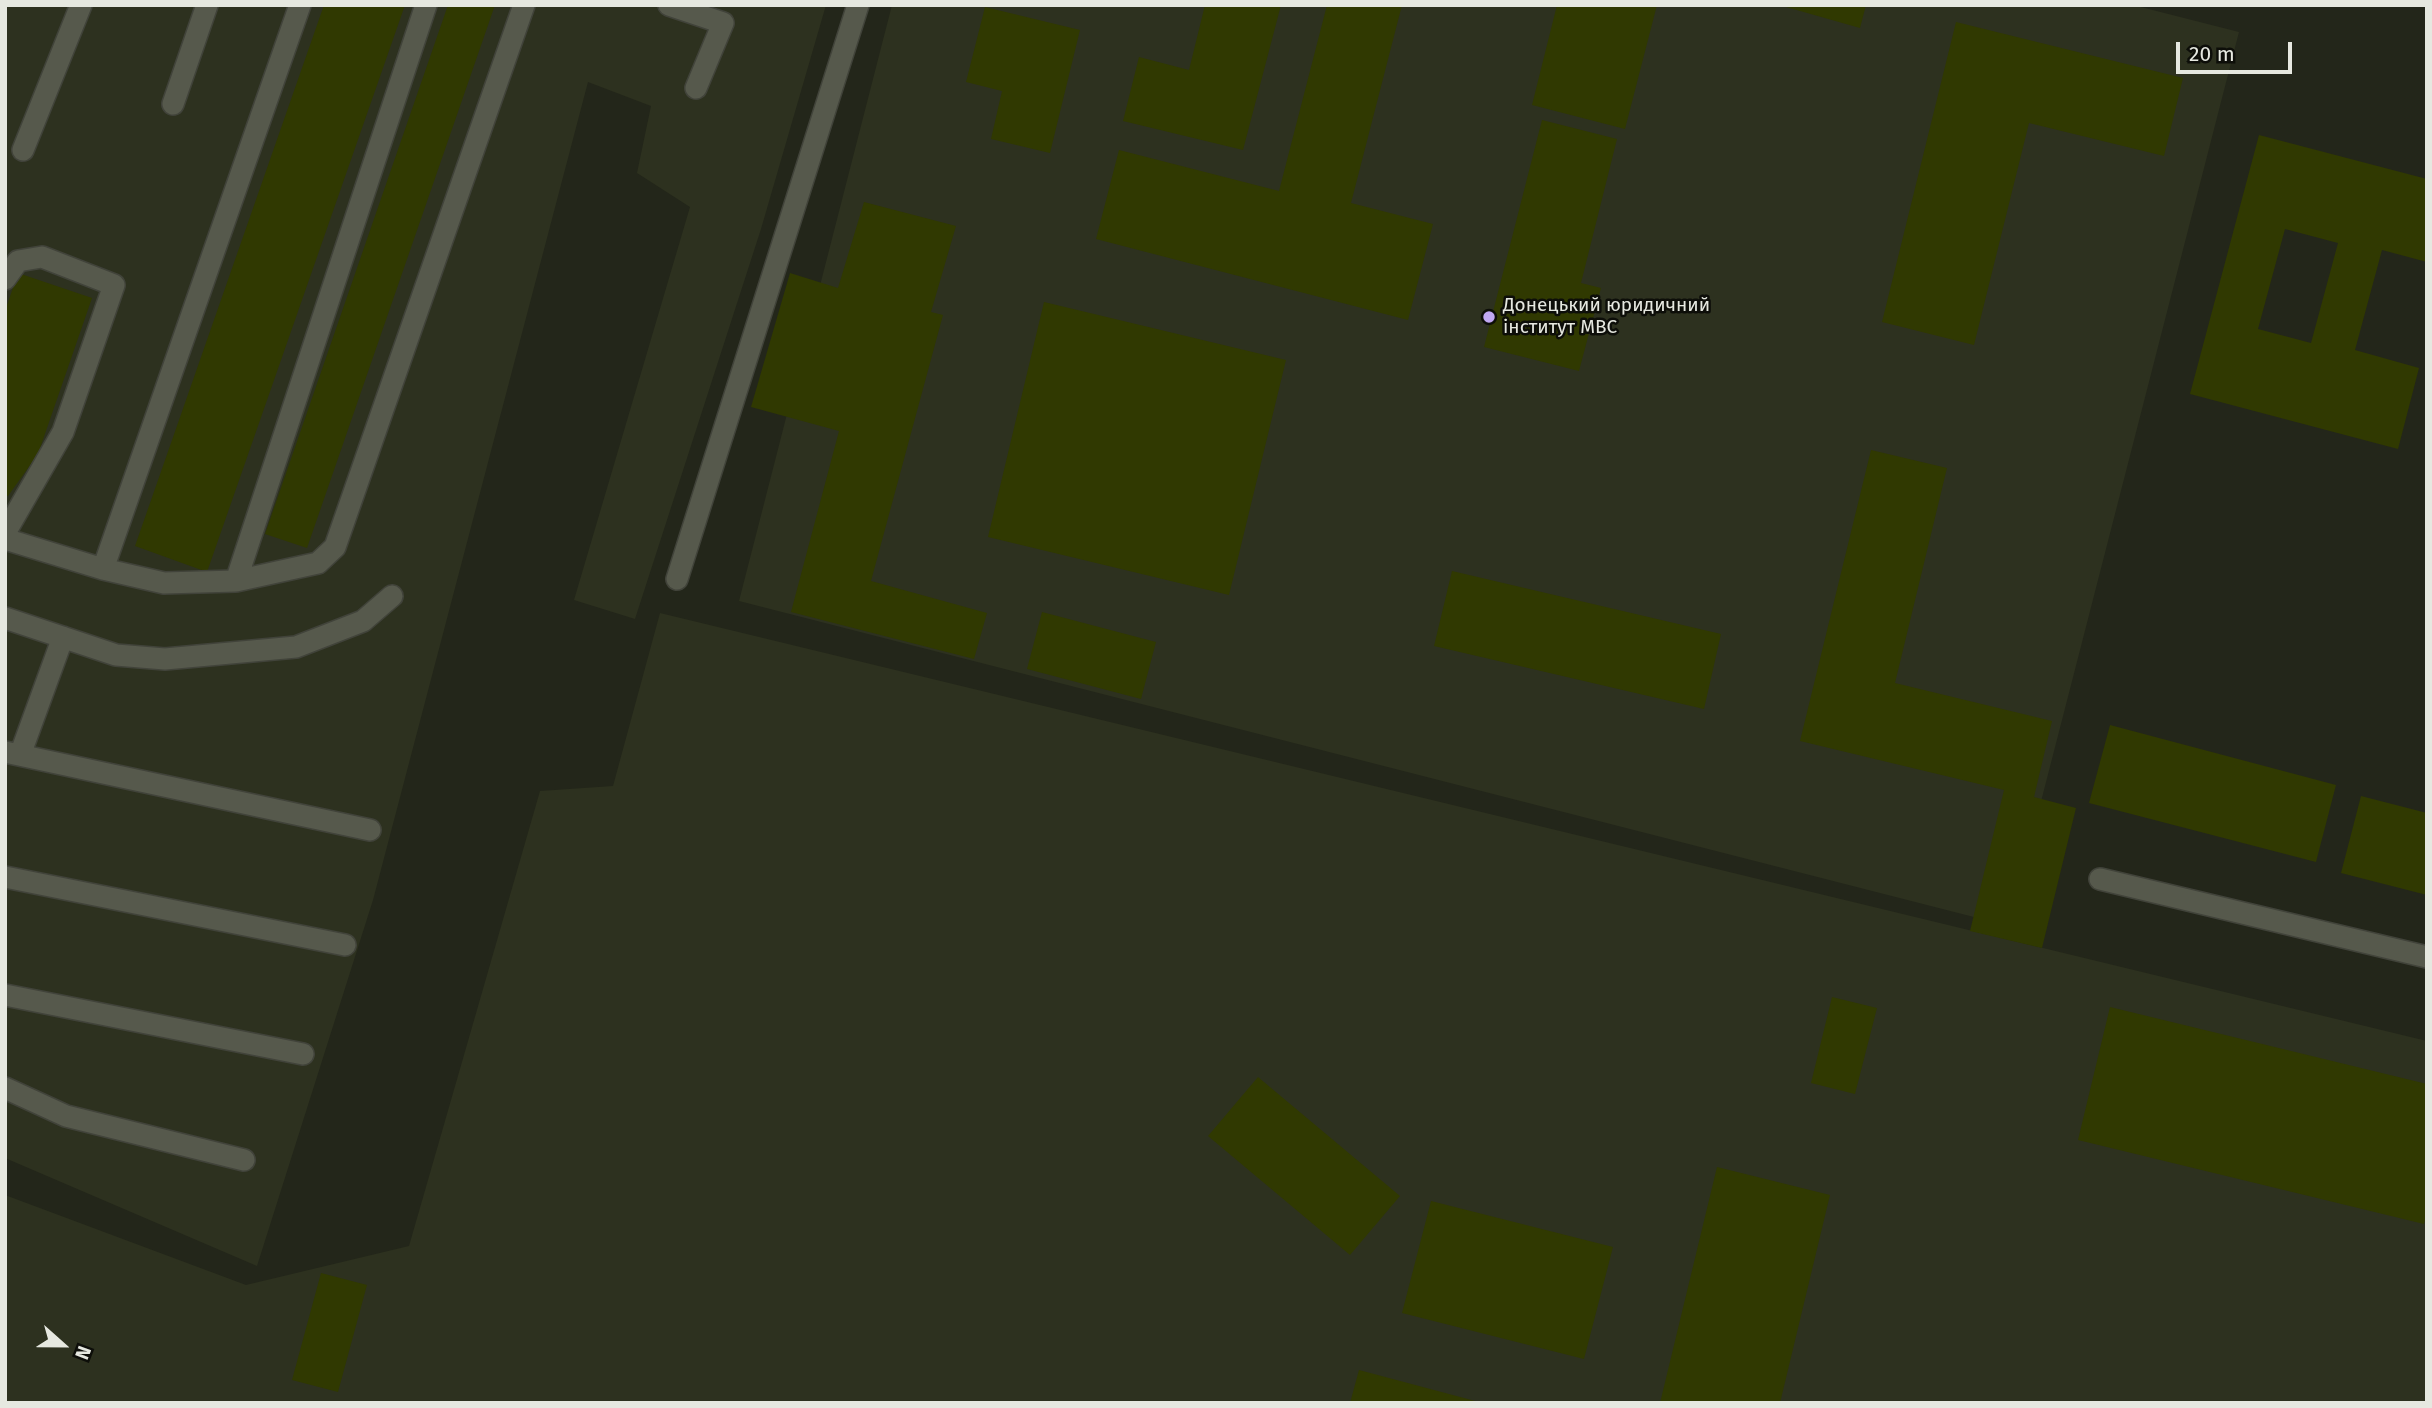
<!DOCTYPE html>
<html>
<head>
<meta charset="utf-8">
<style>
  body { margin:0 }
  #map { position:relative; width:2432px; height:1408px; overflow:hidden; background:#23261a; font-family:"Fira Sans",sans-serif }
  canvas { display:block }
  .frame { position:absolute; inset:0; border:7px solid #e6e8e0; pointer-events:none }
  .north { position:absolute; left:28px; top:1310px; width:70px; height:70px; -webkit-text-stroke:5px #0d0e09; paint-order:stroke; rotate:111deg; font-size:19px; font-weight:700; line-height:28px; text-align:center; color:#e6e8e0 }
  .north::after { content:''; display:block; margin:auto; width:24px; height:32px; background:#e6e8e0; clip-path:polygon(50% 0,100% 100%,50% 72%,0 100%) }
  .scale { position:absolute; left:2176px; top:42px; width:116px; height:32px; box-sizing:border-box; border:4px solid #e6e8e0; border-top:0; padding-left:9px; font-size:21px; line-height:24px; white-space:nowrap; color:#e6e8e0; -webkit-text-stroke:5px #0d0e09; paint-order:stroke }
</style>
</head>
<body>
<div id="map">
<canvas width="2432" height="1408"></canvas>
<div class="frame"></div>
<div class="north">N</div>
<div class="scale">20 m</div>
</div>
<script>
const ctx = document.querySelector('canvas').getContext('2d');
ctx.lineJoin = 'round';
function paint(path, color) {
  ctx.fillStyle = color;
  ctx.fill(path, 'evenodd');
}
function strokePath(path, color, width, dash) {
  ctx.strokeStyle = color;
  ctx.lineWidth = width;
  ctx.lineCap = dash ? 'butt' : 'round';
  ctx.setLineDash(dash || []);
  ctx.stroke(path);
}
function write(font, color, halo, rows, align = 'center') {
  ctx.font = font + ' "Fira Sans",sans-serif';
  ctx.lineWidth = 5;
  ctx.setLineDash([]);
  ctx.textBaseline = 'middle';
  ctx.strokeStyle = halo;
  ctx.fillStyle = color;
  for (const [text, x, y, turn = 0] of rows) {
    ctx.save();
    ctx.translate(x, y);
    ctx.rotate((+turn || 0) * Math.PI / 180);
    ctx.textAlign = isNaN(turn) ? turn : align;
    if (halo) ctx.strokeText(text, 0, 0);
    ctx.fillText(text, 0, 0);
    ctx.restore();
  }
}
paint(new Path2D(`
  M 5,5 L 826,5 L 761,229 L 635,619 L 574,600 L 690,207 L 637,173 L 651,106 L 588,82 L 373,900 L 257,1266 L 5,1158 Z
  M 892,5 L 2133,5 L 2239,32 L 2009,926 L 739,601 Z
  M 660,613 L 2427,1041 L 2427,1403 L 5,1403 L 5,1195 L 246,1285 L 409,1246 L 540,791 L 613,786 Z`), '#2d311f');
paint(new Path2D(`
  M 324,5 L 405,5 L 207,572 L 135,546 Z
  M 448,5 L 495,5 L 307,548 L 265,534 Z
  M 1205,5 L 1281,5 L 1243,150 L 1123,121 L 1139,57 L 1189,70 Z
  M 1327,5 L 1402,5 L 1351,203 L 1433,224 L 1408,320 L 1096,239 L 1119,150 L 1279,191 Z
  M 1557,5 L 1657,5 L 1625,129 L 1532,105 Z
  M 1779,5 L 1866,5 L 1860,28 Z
  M 985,7 L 1080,30 L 1050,153 L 991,139 L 1002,91 L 966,82 Z
  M 1956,22 L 2183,78 L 2164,156 L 2029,123 L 1974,345 L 1882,322 Z
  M 1542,120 L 1617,139 L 1581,283 L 1601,288 L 1579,371 L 1484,347 Z
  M 2259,135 L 2427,179 L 2427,262 L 2382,250 L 2355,350 L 2419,368 L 2398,449 L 2190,394 ZM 2285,229 L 2338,243 L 2311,343 L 2258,329 Z
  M 864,202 L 956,226 L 931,312 L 943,315 L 871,581 L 987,613 L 974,659 L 791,612 L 839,431 L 751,407 L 790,273 L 838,288 Z
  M 18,273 L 92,298 L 38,454 L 8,496 L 5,495 L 5,311 Z
  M 1044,302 L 1286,360 L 1229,595 L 988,537 Z
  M 1871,450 L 1947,468 L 1895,683 L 2052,721 L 2034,797 L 2076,808 L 2042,948 L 1970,931 L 2004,790 L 1800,741 Z
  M 1452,571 L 1721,634 L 1704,709 L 1434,646 Z
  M 1042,612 L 1156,642 L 1141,699 L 1027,669 Z
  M 2110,725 L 2336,785 L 2316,862 L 2089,803 Z
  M 2361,796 L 2427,813 L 2427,895 L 2341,873 Z
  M 1832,997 L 1877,1008 L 1855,1094 L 1811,1083 Z
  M 2110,1007 L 2427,1084 L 2427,1212 L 2424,1224 L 2078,1140 Z
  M 1258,1077 L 1400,1196 L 1350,1255 L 1208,1136 Z
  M 1717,1167 L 1830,1195 L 1780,1403 L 1660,1403 Z
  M 1431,1201 L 1613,1247 L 1584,1359 L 1402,1313 Z
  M 321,1273 L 367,1285 L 338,1392 L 292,1380 Z
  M 1359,1370 L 1479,1402 L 1479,1403 L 1350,1403 Z`), '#303901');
const service = new Path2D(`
  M 669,5 L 723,23 L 696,88
  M 173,104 L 207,5
  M 23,150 L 81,5
  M 5,279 L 18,261 L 42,257 L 114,285 L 63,432 L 5,533
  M 5,539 L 103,569 L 164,583 L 236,581 L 318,563 L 335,547 L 524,5
  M 103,569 L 300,5
  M 677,579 L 858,5
  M 236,581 L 426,5
  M 5,618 L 116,655 L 165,659 L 296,647 L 363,621 L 392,596
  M 5,752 L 370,830
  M 20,755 L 63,637
  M 5,877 L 345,945
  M 2100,879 L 2427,957
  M 5,995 L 303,1054
  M 5,1088 L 66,1116 L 244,1160`);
strokePath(service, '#41433a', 24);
strokePath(service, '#56594c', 21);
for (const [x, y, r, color] of [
  [1489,317,7,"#c1a8f3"]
]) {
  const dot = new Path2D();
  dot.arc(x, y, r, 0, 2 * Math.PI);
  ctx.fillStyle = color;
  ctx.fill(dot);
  strokePath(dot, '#0d0e09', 2.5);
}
write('19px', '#e6e8e0', '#0d0e09', [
  ["Донецький юридичний",1503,306],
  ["інститут МВС",1503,328]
], 'left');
</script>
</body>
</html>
